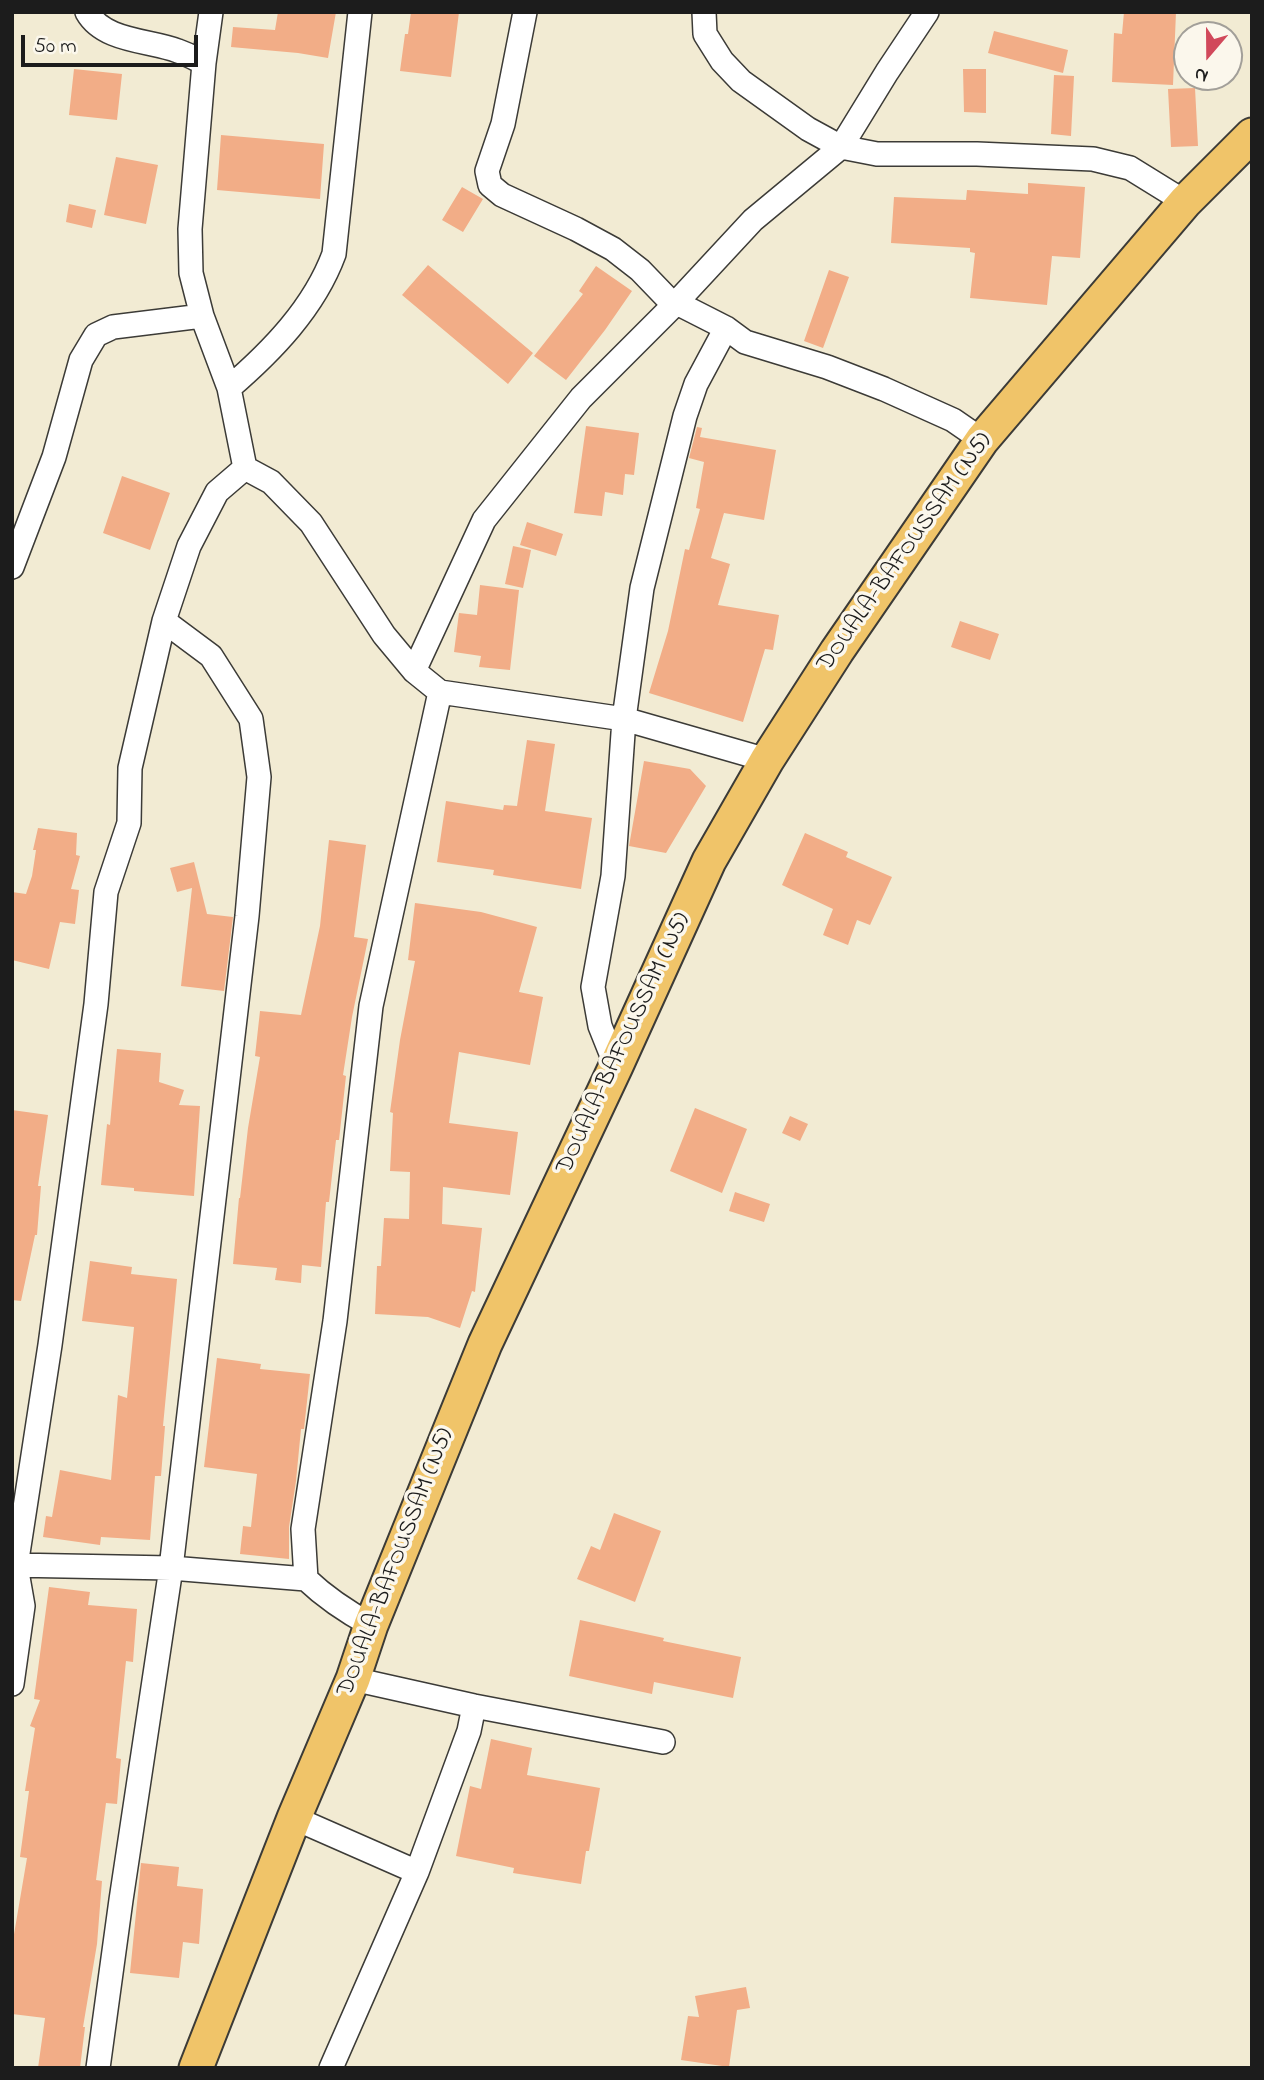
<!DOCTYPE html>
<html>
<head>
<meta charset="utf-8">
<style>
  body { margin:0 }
  #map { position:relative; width:1264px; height:2080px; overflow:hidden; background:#f2ebd3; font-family:"Indie Flower",sans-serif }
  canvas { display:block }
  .frame { position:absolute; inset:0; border:14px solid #1c1c1c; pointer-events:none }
  .north { position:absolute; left:1173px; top:21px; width:70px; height:70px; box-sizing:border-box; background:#fbf7ec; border:2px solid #a29f99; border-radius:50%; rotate:200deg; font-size:19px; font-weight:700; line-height:28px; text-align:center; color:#1c1c1c }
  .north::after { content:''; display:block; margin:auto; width:24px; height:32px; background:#d1495b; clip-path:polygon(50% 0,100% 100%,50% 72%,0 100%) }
  .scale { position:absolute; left:21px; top:35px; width:177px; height:32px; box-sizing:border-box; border:4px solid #1c1c1c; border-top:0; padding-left:9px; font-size:21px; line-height:24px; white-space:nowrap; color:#1c1c1c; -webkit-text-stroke:5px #fbf7ec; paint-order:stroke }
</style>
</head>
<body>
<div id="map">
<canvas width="1264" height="2080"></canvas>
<div class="frame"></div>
<div class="north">N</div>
<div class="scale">50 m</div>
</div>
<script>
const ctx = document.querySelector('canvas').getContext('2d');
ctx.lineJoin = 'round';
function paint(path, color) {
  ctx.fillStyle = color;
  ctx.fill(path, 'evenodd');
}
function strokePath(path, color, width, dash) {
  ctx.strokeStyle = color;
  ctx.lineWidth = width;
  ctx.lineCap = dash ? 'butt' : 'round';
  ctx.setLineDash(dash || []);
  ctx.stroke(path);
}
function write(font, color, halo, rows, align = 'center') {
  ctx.font = font + ' "Indie Flower",sans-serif';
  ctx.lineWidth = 7;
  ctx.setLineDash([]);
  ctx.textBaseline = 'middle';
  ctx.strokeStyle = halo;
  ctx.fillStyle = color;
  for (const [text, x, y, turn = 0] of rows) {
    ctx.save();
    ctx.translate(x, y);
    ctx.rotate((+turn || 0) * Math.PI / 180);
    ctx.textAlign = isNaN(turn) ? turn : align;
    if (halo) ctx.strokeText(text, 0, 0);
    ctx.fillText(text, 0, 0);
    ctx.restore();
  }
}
paint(new Path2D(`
  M 278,12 L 336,12 L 328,58 L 298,53 L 231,47 L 233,27 L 275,30 Z
  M 411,12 L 459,12 L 451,77 L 400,71 L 405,34 L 408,34 Z
  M 1124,12 L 1176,12 L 1173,85 L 1112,82 L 1114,33 L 1122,34 Z
  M 994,31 L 1068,50 L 1063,73 L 988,53 Z
  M 74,69 L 122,74 L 117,120 L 69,115 Z
  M 963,69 L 986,69 L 986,113 L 964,112 Z
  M 1054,75 L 1074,76 L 1071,136 L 1051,134 Z
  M 1195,88 L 1198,146 L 1171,147 L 1168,89 Z
  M 221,135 L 324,144 L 320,199 L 217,190 Z
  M 116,157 L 158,165 L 146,224 L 104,215 Z
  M 1028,183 L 1085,187 L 1080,258 L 1052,256 L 1047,305 L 970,298 L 975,253 L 970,252 L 970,248 L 891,243 L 894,197 L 966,200 L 967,190 L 1028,194 Z
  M 462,187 L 483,199 L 463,232 L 442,220 Z
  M 69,204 L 96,210 L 92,228 L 66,222 Z
  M 428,265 L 533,353 L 508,384 L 402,295 Z
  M 596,266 L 632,291 L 605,330 L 566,380 L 534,356 L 583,294 L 579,291 Z
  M 829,270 L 849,277 L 823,348 L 804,341 Z
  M 586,426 L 639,433 L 634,475 L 625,474 L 623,495 L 605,492 L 602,516 L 574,513 Z
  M 697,427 L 702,428 L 700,437 L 776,450 L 764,520 L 724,513 L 711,558 L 730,564 L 718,605 L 779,615 L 773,650 L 765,649 L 743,722 L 649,693 L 668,631 L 685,549 L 689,550 L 700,509 L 696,508 L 704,462 L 689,458 Z
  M 122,476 L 170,493 L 150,550 L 103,533 Z
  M 527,522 L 563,534 L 556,556 L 520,545 Z
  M 513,546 L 531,550 L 523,588 L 505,584 Z
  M 480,585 L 519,590 L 510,670 L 479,667 L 481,656 L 454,652 L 459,613 L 477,615 Z
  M 960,621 L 999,634 L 990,660 L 951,647 Z
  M 527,740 L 555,744 L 545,811 L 592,818 L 581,889 L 493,875 L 494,870 L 437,862 L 446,801 L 503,810 L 504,805 L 517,806 Z
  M 644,761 L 690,769 L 706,786 L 666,853 L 629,846 Z
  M 38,828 L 77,833 L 76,855 L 80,856 L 71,889 L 79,890 L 75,924 L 60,922 L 49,969 L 12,960 L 12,892 L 26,894 L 32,876 L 36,850 L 33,850 Z
  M 805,833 L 848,852 L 846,857 L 892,877 L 870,925 L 857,920 L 848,945 L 823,935 L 833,909 L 782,885 Z
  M 329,840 L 366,845 L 354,937 L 368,939 L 352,1017 L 343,1075 L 346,1076 L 339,1140 L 336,1140 L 329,1202 L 326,1202 L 321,1267 L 302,1265 L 301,1283 L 275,1280 L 277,1268 L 233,1264 L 239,1198 L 240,1198 L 248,1128 L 260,1057 L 255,1056 L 260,1011 L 301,1015 L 320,926 Z
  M 194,862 L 207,914 L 233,917 L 224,991 L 181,986 L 192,888 L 177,892 L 170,868 Z
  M 415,903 L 481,912 L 537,927 L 519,992 L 543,997 L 530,1065 L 459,1052 L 449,1123 L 518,1132 L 510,1195 L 443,1187 L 442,1224 L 482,1228 L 475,1292 L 472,1291 L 460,1328 L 428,1317 L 375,1314 L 377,1266 L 381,1266 L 384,1218 L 409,1219 L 410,1172 L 390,1171 L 393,1113 L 390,1112 L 400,1040 L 415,961 L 408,960 Z
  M 117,1049 L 161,1053 L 159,1082 L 184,1090 L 179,1105 L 200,1106 L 194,1196 L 134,1191 L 134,1188 L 101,1185 L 107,1124 L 110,1125 Z
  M 695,1108 L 747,1129 L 722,1193 L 670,1171 Z
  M 12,1110 L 48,1115 L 38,1186 L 41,1186 L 37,1235 L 35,1235 L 21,1301 L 12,1300 Z
  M 790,1116 L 808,1124 L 800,1141 L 782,1133 Z
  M 735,1192 L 770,1204 L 764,1222 L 729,1211 Z
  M 90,1261 L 132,1267 L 131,1274 L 177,1279 L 163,1426 L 165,1426 L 161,1476 L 155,1476 L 150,1540 L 101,1537 L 100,1545 L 43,1537 L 46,1516 L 52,1517 L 60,1470 L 111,1480 L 118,1395 L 127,1398 L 134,1327 L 82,1321 Z
  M 217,1358 L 261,1364 L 260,1369 L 310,1374 L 304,1429 L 301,1429 L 296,1481 L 289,1527 L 289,1559 L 240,1554 L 243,1526 L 251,1527 L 257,1474 L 204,1467 Z
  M 614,1513 L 661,1531 L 635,1602 L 577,1579 L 591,1546 L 600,1550 Z
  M 49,1587 L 90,1592 L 88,1605 L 137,1609 L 133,1662 L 126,1661 L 116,1758 L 121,1759 L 117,1804 L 106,1803 L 96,1880 L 102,1881 L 97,1944 L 83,2027 L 85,2027 L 80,2068 L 38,2068 L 45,2018 L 12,2014 L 12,1946 L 27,1858 L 20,1857 L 29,1791 L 25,1791 L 35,1728 L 30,1726 L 40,1700 L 34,1699 Z
  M 580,1620 L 664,1638 L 663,1641 L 741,1657 L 733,1698 L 654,1682 L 652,1694 L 569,1676 Z
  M 491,1739 L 532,1748 L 527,1775 L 600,1788 L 589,1851 L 586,1851 L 581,1884 L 513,1873 L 514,1868 L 456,1856 L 470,1786 L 481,1789 Z
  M 141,1863 L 179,1867 L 177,1886 L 203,1889 L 199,1944 L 183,1942 L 179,1978 L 130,1973 Z
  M 746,1987 L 750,2008 L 737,2010 L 729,2067 L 681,2060 L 688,2016 L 699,2017 L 695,1996 Z`), '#f2ad87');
const minor = new Path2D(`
  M 87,12 C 104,42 150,40 178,51 C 187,54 196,59 204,63
  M 525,12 L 503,124 L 487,171 L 490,185 L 502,195 L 576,229 L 613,249 L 640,270 L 667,298 L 726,328 L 745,342 L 827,367 L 884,389 L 953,420 L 982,440
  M 704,12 L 705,34 L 722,61 L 741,81 L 808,129 L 841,147 L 877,154 L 977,154 L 1093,159 L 1130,168 L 1185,202
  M 229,388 C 272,351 314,308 334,254 L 360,12
  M 245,468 L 271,482 L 311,523 L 384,635 L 414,671 L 440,692 L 624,719 L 767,760
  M 12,567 L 54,457 L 81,360 L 96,335 L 113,327 L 202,316
  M 414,671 L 484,520 L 581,398 L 675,304 L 753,220 L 841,147 L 887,72 L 927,12
  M 616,1066 L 600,1026 L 593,987 L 613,876 L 624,719 L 642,588 L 685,416 L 696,384 L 726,328
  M 12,1565 L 171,1568 L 306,1579
  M 371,1625 C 347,1612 326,1598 306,1579 L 303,1529 L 335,1321 L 371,1006 L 440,692
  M 353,1679 L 474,1706 L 663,1742
  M 12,1684 L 23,1606 L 16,1566 L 50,1345 L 96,1004 L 106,892 L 129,823 L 130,768 L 164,621 L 189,546 L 217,492 L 245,468 L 229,388 L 202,316 L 191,273 L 190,229 L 204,63 L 211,12
  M 294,1818 L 417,1872
  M 98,2068 L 121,1900 L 171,1568 L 247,916 L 259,777 L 251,719 L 211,656 L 164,621
  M 331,2068 L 417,1872 L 469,1731 L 474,1706`);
const highway = new Path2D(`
  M 196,2068 L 294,1818 L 353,1679 L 371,1625 L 485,1344 L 616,1066 L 709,861 L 767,760 L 837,651 L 982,440 L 1185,202 L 1252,135`);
strokePath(minor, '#3c3b37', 26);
strokePath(highway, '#3c3b37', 37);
strokePath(minor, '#fff', 23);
strokePath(highway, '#f0c469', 33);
write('24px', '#1c1c1c', '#fbf7ec', [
  ["DOUALA-BAFOUSSAM (N5)",906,553,-55],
  ["DOUALA-BAFOUSSAM (N5)",625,1044,-65],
  ["DOUALA-BAFOUSSAM (N5)",397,1563,-69]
]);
</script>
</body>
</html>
